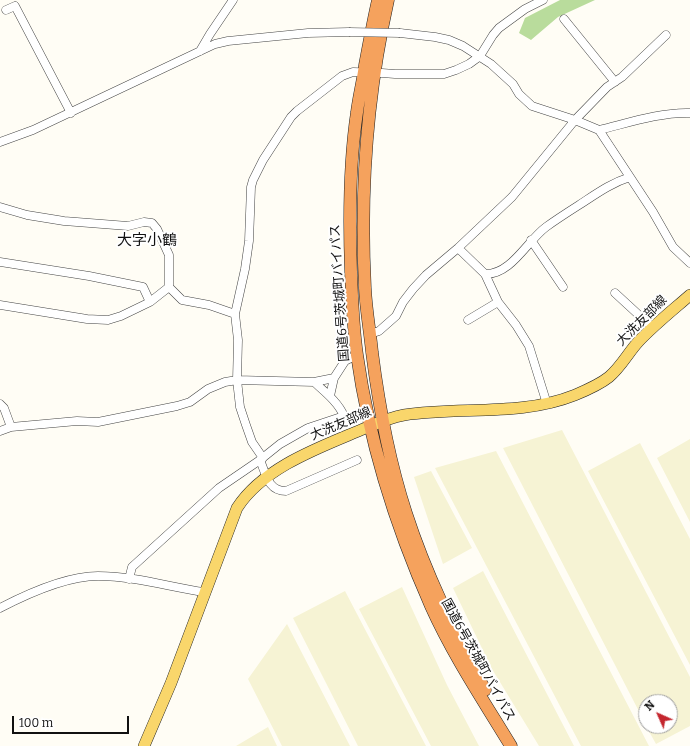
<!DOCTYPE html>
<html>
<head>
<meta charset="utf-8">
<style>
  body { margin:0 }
  #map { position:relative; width:690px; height:746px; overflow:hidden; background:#fffdf5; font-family:Bitter,serif }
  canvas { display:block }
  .north { position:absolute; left:638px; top:694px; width:40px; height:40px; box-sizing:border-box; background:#fff; border:1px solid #a0a0a0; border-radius:50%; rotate:315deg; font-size:11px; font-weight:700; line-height:16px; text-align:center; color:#111 }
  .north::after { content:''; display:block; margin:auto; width:14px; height:18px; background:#c4262e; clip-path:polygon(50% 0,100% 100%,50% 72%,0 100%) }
  .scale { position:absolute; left:12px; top:716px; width:117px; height:18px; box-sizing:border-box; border:2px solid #111; border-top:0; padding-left:5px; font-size:12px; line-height:14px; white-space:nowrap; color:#111; -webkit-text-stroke:3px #fff; paint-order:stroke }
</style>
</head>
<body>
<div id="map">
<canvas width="690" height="746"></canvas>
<div class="north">N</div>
<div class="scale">100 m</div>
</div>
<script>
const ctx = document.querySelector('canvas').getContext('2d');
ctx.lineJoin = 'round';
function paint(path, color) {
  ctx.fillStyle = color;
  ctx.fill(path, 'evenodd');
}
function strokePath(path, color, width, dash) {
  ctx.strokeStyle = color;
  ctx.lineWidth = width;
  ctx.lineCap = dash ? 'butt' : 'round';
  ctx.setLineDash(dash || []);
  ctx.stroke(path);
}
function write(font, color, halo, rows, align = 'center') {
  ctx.font = font + ' Bitter,"Noto Sans JP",serif';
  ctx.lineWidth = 4;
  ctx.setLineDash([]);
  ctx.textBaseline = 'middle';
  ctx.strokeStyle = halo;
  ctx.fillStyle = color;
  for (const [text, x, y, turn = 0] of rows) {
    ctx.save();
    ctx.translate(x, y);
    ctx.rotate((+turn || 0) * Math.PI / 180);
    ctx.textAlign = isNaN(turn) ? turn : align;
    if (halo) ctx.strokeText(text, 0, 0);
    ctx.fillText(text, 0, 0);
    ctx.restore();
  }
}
paint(new Path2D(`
  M 562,430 L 690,677 L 690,726 L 656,744 L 646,726 L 670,726 L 670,702 L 646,702 L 646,725 L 503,448 Z
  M 690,439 L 690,522 L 657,458 Z
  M 640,443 L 690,539 L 690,665 L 588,471 Z
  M 496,451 L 649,746 L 581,746 L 435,468 Z
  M 431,471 L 472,548 L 443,564 L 414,477 Z
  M 483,571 L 574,746 L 539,746 L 492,669 L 453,588 Z
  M 402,587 L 447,685 L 479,746 L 431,746 L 359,609 Z
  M 345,591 L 426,746 L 358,746 L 293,618 Z
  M 287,624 L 350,746 L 282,746 L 248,679 Z
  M 268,727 L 277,746 L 236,746 Z`), '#f6f3d4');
paint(new Path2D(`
  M 560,0 L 595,0 L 558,17 L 531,40 L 519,33 L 525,18 Z`), '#b9dc9c');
const minor = new Path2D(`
  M 6,10 L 15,6 L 71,113
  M 564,19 L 615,82
  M 400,33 L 435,37 L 449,40 L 463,46 L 491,64 L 513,84 L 519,94 L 532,106 L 575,120 L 599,130 L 653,212 L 673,247 L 690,263
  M 200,51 L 210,34 L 233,0
  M 599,130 C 628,123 660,112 690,113
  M 0,142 L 33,130 L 215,44 L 228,41 L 308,33 L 349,32
  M 0,207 L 27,215 L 64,221 L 128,226 L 144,222 L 152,223 L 157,229 L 169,255 L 169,287 L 182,300 L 209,305 L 235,314
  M 531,240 L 563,287
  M 458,248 L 485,274 L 498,302 L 516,325 L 529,346 L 547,404
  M 0,262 L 89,276 L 143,287 L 150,302
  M 485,274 C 511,275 527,241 546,227 C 557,219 568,212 579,205 C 596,194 611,183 630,177
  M 615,293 L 653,328
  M 0,305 L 87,319 L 108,320 L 121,316 L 150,302 L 169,287
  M 468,320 L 498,302
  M 370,334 L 379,331 L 396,316 L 403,302 L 413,289 L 426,275 L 458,248 L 512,197 L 575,120 L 607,87 L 622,77 L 666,35
  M 314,382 L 334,378
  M 330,396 L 334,378 L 345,361 L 357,355
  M 0,404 L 4,408 L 11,427
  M 0,431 L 11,427 L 77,421 L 98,422 L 177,406 L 190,402 L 208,389 L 225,382 L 237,380 L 314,382 C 325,392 338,402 344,416 L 308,428 L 280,444 L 260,460 L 219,488 L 132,567 L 129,579
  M 263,458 L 252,442 L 246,425 L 240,407 L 237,380 L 238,340 L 235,314 L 245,269 L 249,241 L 251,187 L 253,180 L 263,160 L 291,117 L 297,111 L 342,76 L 353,72 L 382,73 L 395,74 L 444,74 L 456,70 L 469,64 L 480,56 L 493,35 L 499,28 L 525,9 L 543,0
  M 260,460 C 266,474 268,491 286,491 L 357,460
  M 0,608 C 27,594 68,576 98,576 C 134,576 170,587 204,592`);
const major = new Path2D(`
  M 144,746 L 171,683 L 237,508 C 262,469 315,449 356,432 C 371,426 387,418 404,415 C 461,406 520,417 575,395 C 587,390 599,385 609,377 C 621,367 628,353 638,342 C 654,325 673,310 690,295`);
const highway = new Path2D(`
  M 378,0 C 373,22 369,44 365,65 C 363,81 359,96 357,112 C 349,165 349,219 351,272 C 352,300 353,327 357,355 C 369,440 396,527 431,606 C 453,655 483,700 511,746
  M 388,0 C 367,94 360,193 365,288 C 366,310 370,331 372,352 C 379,407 389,461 406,513 C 426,575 455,633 485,690`);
strokePath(minor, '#444', 9);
strokePath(major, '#222', 12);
strokePath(highway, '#222', 13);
strokePath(minor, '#fff', 8);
strokePath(major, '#f9d66b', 11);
strokePath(highway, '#f5a25d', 12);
const minorBridge = new Path2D(`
  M 349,32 L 400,33`);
strokePath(minorBridge, '#444', 9, []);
strokePath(minorBridge, '#fff', 8);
write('13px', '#111', '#fff', [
  ["国道6号茨城町バイパス",340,293,-94],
  ["大洗友部線",642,321,-45],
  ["大洗友部線",341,424,-23],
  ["国道6号茨城町バイパス",478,660,61]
]);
write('15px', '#111', '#fff', [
  ["大字小鶴",147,241]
]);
</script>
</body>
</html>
